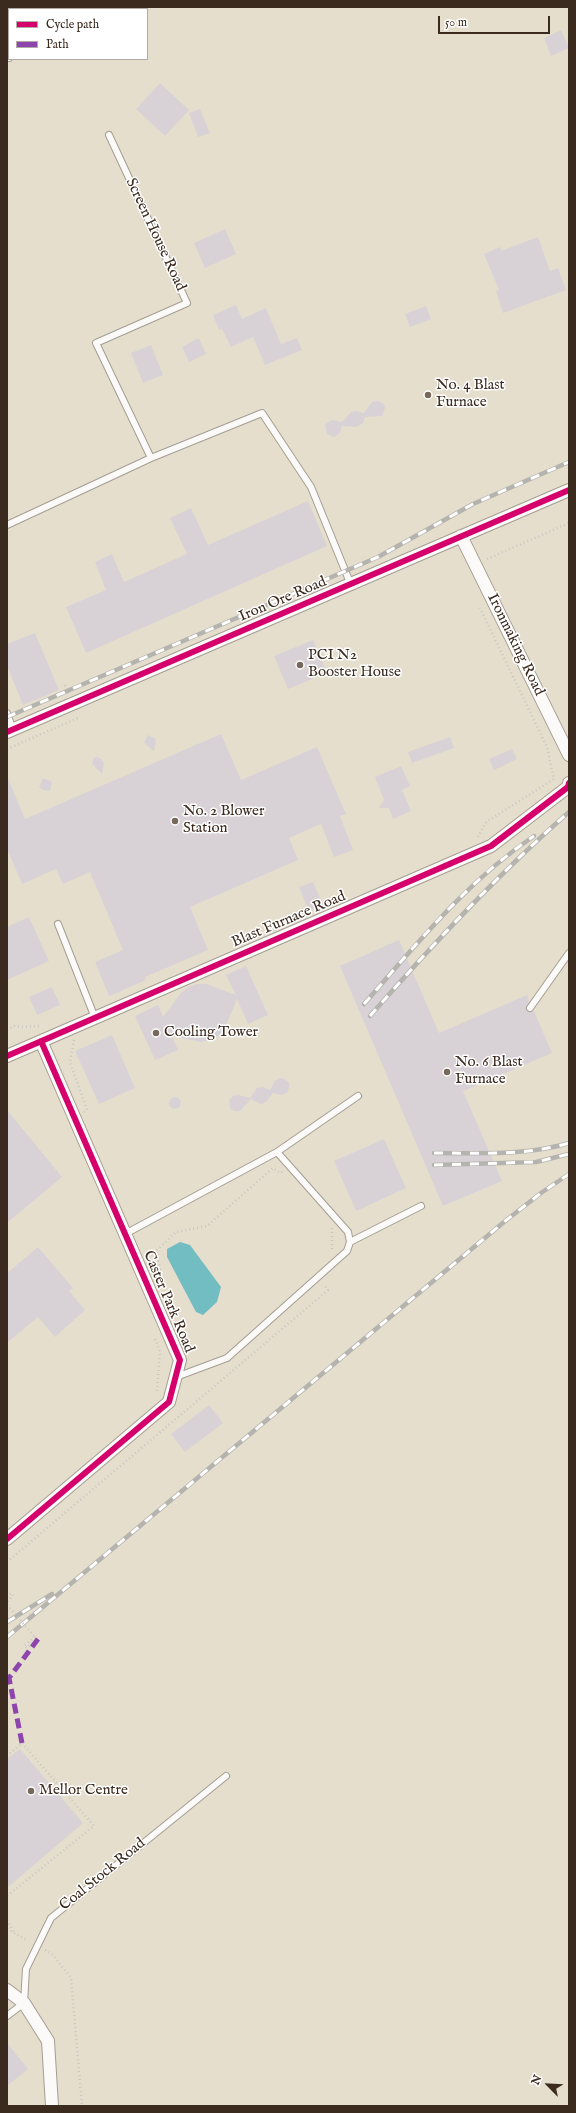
<!DOCTYPE html>
<html>
<head>
<meta charset="utf-8">
<style>
  body { margin:0 }
  #map { position:relative; width:576px; height:2113px; overflow:hidden; background:#e5decd; font-family:"IM FELL English",serif }
  canvas { display:block }
  .frame { position:absolute; inset:0; border:8px solid #3b2a1e; pointer-events:none }
  .legend { position:absolute; left:8px; top:8px; width:140px; height:52px; box-sizing:border-box; background:#fff; border:1px solid #b1aaa5; margin:0; padding:5px 7px; list-style:none; font-size:12px; color:#3b2a1e }
  .legend li { display:flex; align-items:center; gap:8px; height:20px }
  .legend b { width:20px; border:1px solid #b1aaa5 }
  .north { position:absolute; left:528px; top:2065px; width:40px; height:40px; -webkit-text-stroke:3px #fff; paint-order:stroke; rotate:294deg; font-size:11px; font-weight:700; line-height:16px; text-align:center; color:#3b2a1e }
  .north::after { content:''; display:block; margin:auto; width:14px; height:18px; background:#3b2a1e; clip-path:polygon(50% 0,100% 100%,50% 72%,0 100%) }
  .scale { position:absolute; left:438px; top:16px; width:112px; height:18px; box-sizing:border-box; border:2px solid #3b2a1e; border-top:0; padding-left:5px; font-size:12px; line-height:14px; white-space:nowrap; color:#3b2a1e; -webkit-text-stroke:3px #fff; paint-order:stroke }
</style>
</head>
<body>
<div id="map">
<canvas width="576" height="2113"></canvas>
<div class="frame"></div>
<ul class="legend">
<li><b style="height:5px;background:#d6006c"></b>Cycle path</li>
<li><b style="height:5px;background:#8e44ad"></b>Path</li>
</ul>
<div class="north">N</div>
<div class="scale">50 m</div>
</div>
<script>
const ctx = document.querySelector('canvas').getContext('2d');
ctx.lineJoin = 'round';
function paint(path, color) {
  ctx.fillStyle = color;
  ctx.fill(path, 'evenodd');
}
function strokePath(path, color, width, dash) {
  ctx.strokeStyle = color;
  ctx.lineWidth = width;
  ctx.lineCap = dash ? 'butt' : 'round';
  ctx.setLineDash(dash || []);
  ctx.stroke(path);
}
function write(font, color, halo, rows, align = 'center') {
  ctx.font = font + ' "IM FELL English",serif';
  ctx.lineWidth = 3;
  ctx.setLineDash([]);
  ctx.textBaseline = 'middle';
  ctx.strokeStyle = halo;
  ctx.fillStyle = color;
  for (const [text, x, y, turn = 0] of rows) {
    ctx.save();
    ctx.translate(x, y);
    ctx.rotate((+turn || 0) * Math.PI / 180);
    ctx.textAlign = isNaN(turn) ? turn : align;
    if (halo) ctx.strokeText(text, 0, 0);
    ctx.fillText(text, 0, 0);
    ctx.restore();
  }
}
paint(new Path2D(`
  M 7,7 L 89,7 L 85,9 L 9,9 L 9,41 L 7,42 Z
  M 180,1242 L 190,1245 L 221,1287 L 217,1302 L 203,1315 L 196,1312 L 167,1257 L 167,1249 Z`), '#72bdc2');
paint(new Path2D(`
  M 561,30 L 569,48 L 551,56 L 544,38 Z
  M 160,83 L 189,110 L 165,136 L 136,109 Z
  M 200,109 L 210,133 L 198,137 L 189,113 Z
  M 225,229 L 236,254 L 205,268 L 194,243 Z
  M 538,237 L 550,271 L 558,268 L 566,290 L 503,313 L 496,291 L 499,290 L 484,254 L 500,247 L 501,251 Z
  M 236,305 L 242,319 L 266,308 L 281,344 L 297,338 L 302,350 L 265,365 L 253,337 L 231,347 L 222,329 L 219,330 L 213,315 Z
  M 426,306 L 431,319 L 410,327 L 405,314 Z
  M 199,338 L 206,354 L 189,362 L 182,347 Z
  M 151,345 L 163,375 L 143,383 L 131,353 Z
  M 378,401 L 384,404 L 385,408 L 382,416 L 365,417 L 363,423 L 357,427 L 342,426 L 340,433 L 334,437 L 327,434 L 325,425 L 328,422 L 333,420 L 342,422 L 351,412 L 356,411 L 364,413 L 372,402 Z
  M 308,501 L 327,546 L 86,653 L 66,607 L 106,590 L 95,562 L 112,554 L 124,582 L 187,554 L 170,518 L 191,508 L 208,545 Z
  M 35,633 L 59,690 L 23,705 L 7,666 L 7,644 Z
  M 313,640 L 327,673 L 288,689 L 274,656 Z
  M 221,734 L 241,780 L 317,747 L 346,814 L 340,816 L 353,850 L 334,857 L 321,824 L 289,838 L 298,860 L 190,907 L 208,950 L 145,977 L 146,980 L 109,996 L 95,962 L 123,950 L 90,872 L 63,884 L 56,869 L 22,884 L 7,849 L 7,776 L 25,819 Z
  M 148,735 L 156,739 L 154,752 L 144,742 Z
  M 450,737 L 454,748 L 412,763 L 408,752 Z
  M 512,749 L 517,759 L 494,770 L 489,759 Z
  M 97,757 L 100,758 L 104,763 L 102,774 L 92,764 L 94,758 Z
  M 401,766 L 410,786 L 402,790 L 411,811 L 393,819 L 389,808 L 379,808 L 384,800 L 375,777 Z
  M 43,778 L 52,782 L 50,791 L 43,790 L 39,787 Z
  M 313,882 L 323,905 L 309,911 L 299,887 Z
  M 29,917 L 49,961 L 7,980 L 7,927 Z
  M 399,940 L 439,1033 L 527,995 L 529,1001 L 526,1010 L 529,1012 L 534,1011 L 552,1053 L 463,1091 L 502,1181 L 443,1206 L 340,966 Z
  M 246,966 L 268,1015 L 248,1024 L 237,999 L 225,1028 L 219,1035 L 211,1040 L 201,1042 L 172,1036 L 178,1050 L 155,1060 L 135,1016 L 158,1005 L 163,1017 L 181,993 L 188,987 L 197,984 L 206,984 L 236,995 L 226,975 Z
  M 52,987 L 60,1005 L 37,1015 L 29,997 Z
  M 112,1035 L 135,1088 L 99,1104 L 75,1051 Z
  M 280,1078 L 285,1079 L 289,1083 L 289,1088 L 287,1093 L 281,1095 L 273,1093 L 266,1102 L 261,1104 L 251,1099 L 240,1111 L 234,1111 L 230,1108 L 229,1100 L 233,1096 L 238,1095 L 250,1098 L 257,1088 L 262,1087 L 270,1090 L 275,1081 Z
  M169 1103a6 6 0 1 1 12 0a6 6 0 1 1-12 0Z
  M 7,1110 L 62,1177 L 7,1223 Z
  M 384,1139 L 406,1188 L 356,1211 L 334,1161 Z
  M 38,1247 L 73,1288 L 69,1291 L 85,1310 L 55,1337 L 38,1317 L 7,1343 L 7,1273 Z
  M 209,1405 L 223,1423 L 185,1452 L 171,1434 Z
  M 20,1749 L 83,1823 L 7,1888 L 7,1759 Z
  M 7,2043 L 28,2069 L 7,2086 Z`), '#d8d2d7');
const service = new Path2D(`
  M 121,9 L 125,7
  M 7,58 L 9,58
  M 151,458 L 262,413 L 311,487 L 351,585
  M 7,525 L 151,458 L 96,343 L 187,303 L 109,135
  M 7,713 L 13,730
  M 58,924 L 95,1018
  M 530,1008 L 569,953
  M 277,1152 L 358,1096
  M 125,1234 L 277,1152 L 348,1232 L 350,1242 L 347,1251 L 227,1358 L 176,1377
  M 350,1242 L 421,1206
  M 7,2016 L 24,2003 L 26,1969 L 51,1918 L 226,1776`);
const minor = new Path2D(`
  M 461,536 L 569,755
  M 7,732 L 569,490
  M 7,1056 L 491,846 L 568,787 L 569,783
  M 7,1539 L 169,1402 L 180,1360 L 41,1041
  M 7,1990 L 24,2003 L 48,2041 L 52,2106`);
strokePath(service, '#a49e93', 8);
strokePath(minor, '#a49e93', 14);
strokePath(new Path2D(`
  M 487,559 L 569,523
  M 65,685 L 68,693
  M 7,749 L 78,718 L 77,716
  M 478,837 L 486,822 L 554,779 L 547,747 L 480,608
  M 7,1030 L 14,1026 L 23,1027 L 39,1026
  M 74,1040 L 70,1062 L 87,1110 L 84,1112
  M 332,1228 L 332,1251
  M 156,1271 L 160,1269 L 156,1251 L 176,1232 L 207,1226 L 273,1168 L 280,1173 L 283,1171
  M 155,1339 L 160,1352 L 157,1391
  M 7,1562 L 328,1290 L 324,1284
  M 7,1597 L 11,1593 L 13,1596 L 7,1602
  M 35,1637 L 24,1646 L 27,1648 L 38,1639
  M 7,1756 L 22,1743 L 94,1826 L 7,1896
  M 7,1920 L 14,1932
  M 7,1929 L 28,1941
  M 45,1950 L 53,1955 L 71,1978 L 82,2106`), '#cac7c3', 2.5, [1, 3]);
strokePath(service, '#fbfaf8', 6);
strokePath(minor, '#fbfaf8', 12);
const rail = new Path2D(`
  M 7,717 L 378,557 L 473,504 L 569,462
  M 364,1004 C 417,944 467,881 534,836
  M 370,1016 C 433,944 497,875 569,812
  M 434,1153 C 479,1153 525,1156 569,1143
  M 434,1165 L 536,1162 L 569,1154
  M 7,1622 L 52,1594
  M 7,1637 L 504,1222 L 541,1193 L 569,1174`);
strokePath(rail, '#b5b3ae', 4.5);
strokePath(rail, '#fff', 3, [9]);
strokePath(new Path2D(`
  M 7,1605 L 35,1637`), '#cac7c3', 2.5, [1, 3]);
strokePath(new Path2D(`
  M 22,1743 L 9,1678 L 38,1639`), '#8e44ad', 5, [10, 5]);
strokePath(new Path2D(`
  M 7,732 L 569,490
  M 7,1056 L 491,846 L 568,787 L 569,783
  M 7,1539 L 169,1402 L 180,1360 L 41,1041`), '#d6006c', 6);
for (const [x, y, r, color] of [
  [428,395,4,"#76695b"],
  [300,665,4,"#76695b"],
  [175,821,4,"#76695b"],
  [156,1033,4,"#76695b"],
  [447,1072,4,"#76695b"],
  [31,1791,4,"#76695b"]
]) {
  const dot = new Path2D();
  dot.arc(x, y, r, 0, 2 * Math.PI);
  ctx.fillStyle = color;
  ctx.fill(dot);
  strokePath(dot, '#fff', 1.5);
}
write('15px', '#3b2a1e', '#fff', [
  ["Screen House Road",155,235,65],
  ["Iron Ore Road",283,600,-23],
  ["Ironmaking Road",515,645,64],
  ["Blast Furnace Road",289,920,-23],
  ["Caster Park Road",168,1302,67],
  ["Coal Stock Road",103,1875,-39]
]);
write('15px', '#3b2a1e', '#fff', [
  ["No. 4 Blast",436,386],
  ["Furnace",436,403],
  ["PCI N2",308,656],
  ["Booster House",308,673],
  ["No. 2 Blower",183,812],
  ["Station",183,829],
  ["Cooling Tower",164,1033],
  ["No. 6 Blast",455,1063],
  ["Furnace",455,1080],
  ["Mellor Centre",39,1791]
], 'left');
</script>
</body>
</html>
